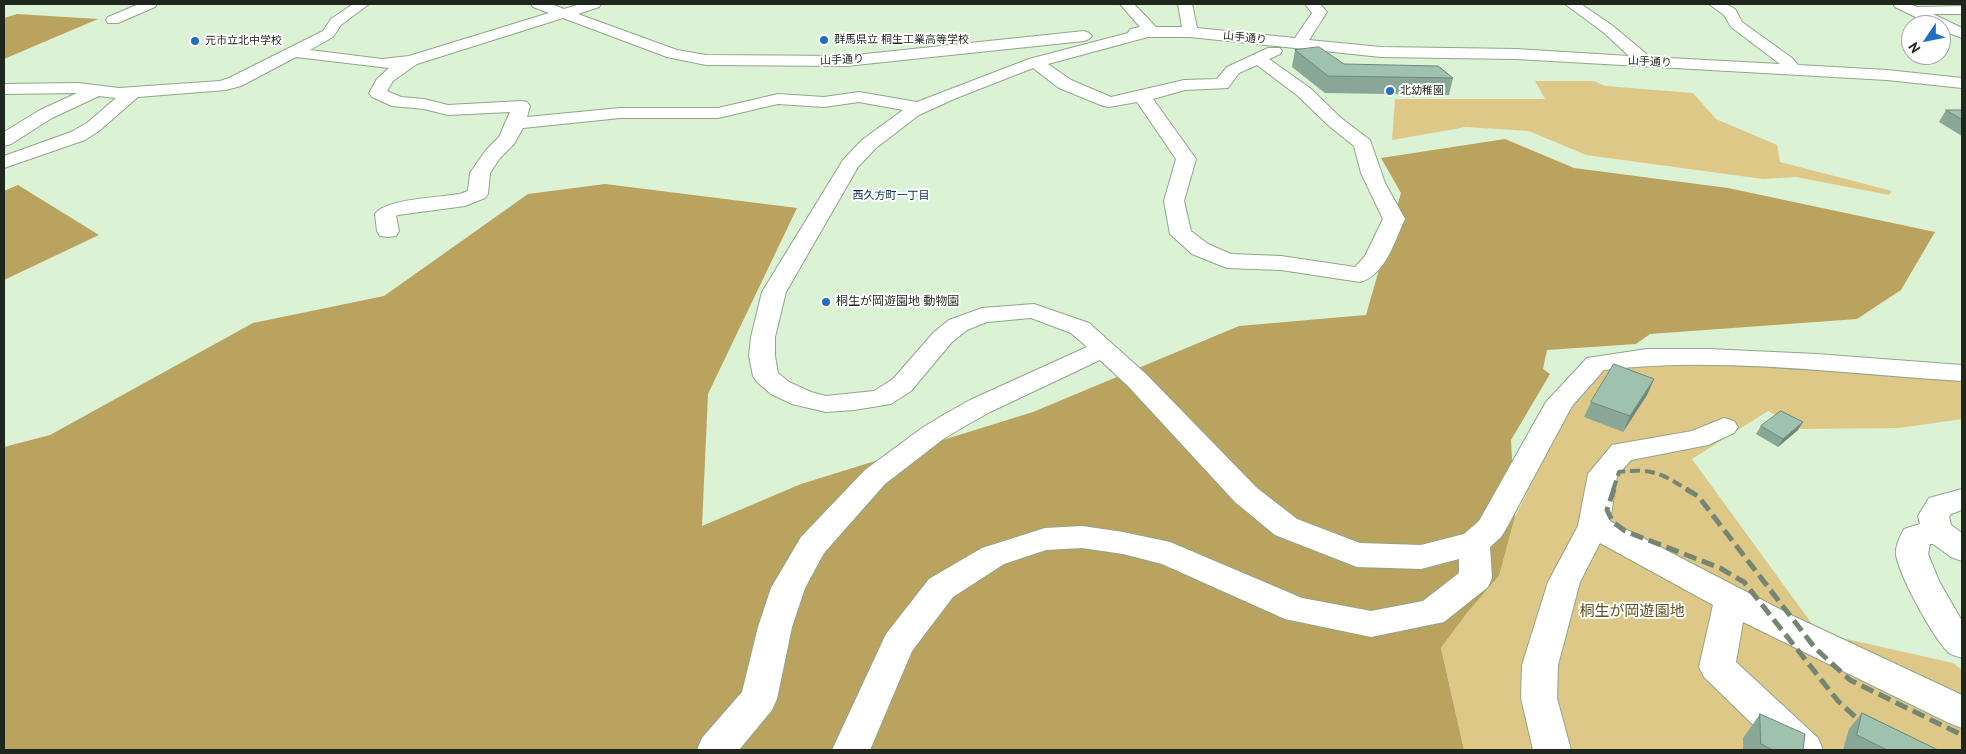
<!DOCTYPE html>
<html>
<head>
<meta charset="utf-8">
<style>
  body { margin:0 }
  #map { position:relative; width:1966px; height:754px; overflow:hidden; background:#dbf2d4; font-family:"PT Sans",sans-serif }
  canvas { display:block }
  .frame { position:absolute; inset:0; border:5px solid #1f271c; pointer-events:none }
  .north { position:absolute; left:1901px; top:15px; width:50px; height:50px; box-sizing:border-box; background:#fff; border:1px solid #a5a9a4; border-radius:50%; rotate:236deg; font-size:14px; font-weight:700; line-height:20px; text-align:center; color:#1f271c }
  .north::after { content:''; display:block; margin:auto; width:18px; height:22px; background:#256fbf; clip-path:polygon(50% 0,100% 100%,50% 72%,0 100%) }
</style>
</head>
<body>
<div id="map">
<canvas width="1966" height="754"></canvas>
<div class="frame"></div>
<div class="north">N</div>
</div>
<script>
const ctx = document.querySelector('canvas').getContext('2d');
ctx.lineJoin = 'round';
function paint(path, color) {
  ctx.fillStyle = color;
  ctx.fill(path, 'evenodd');
}
function strokePath(path, color, width, dash) {
  ctx.strokeStyle = color;
  ctx.lineWidth = width;
  ctx.lineCap = dash ? 'butt' : 'round';
  ctx.setLineDash(dash || []);
  ctx.stroke(path);
}
function write(font, color, halo, rows, align = 'center') {
  ctx.font = font + ' "PT Sans","Noto Sans JP",sans-serif';
  ctx.lineWidth = 4;
  ctx.setLineDash([]);
  ctx.textBaseline = 'middle';
  ctx.strokeStyle = halo;
  ctx.fillStyle = color;
  for (const [text, x, y, turn = 0] of rows) {
    ctx.save();
    ctx.translate(x, y);
    ctx.rotate((+turn || 0) * Math.PI / 180);
    ctx.textAlign = isNaN(turn) ? turn : align;
    if (halo) ctx.strokeText(text, 0, 0);
    ctx.fillText(text, 0, 0);
    ctx.restore();
  }
}
paint(new Path2D(`
  M 1535,81 L 1594,81 L 1605,86 L 1693,93 L 1716,119 L 1777,145 L 1780,162 L 1892,191 L 1889,195 L 1796,177 L 1763,179 L 1586,155 L 1529,131 L 1466,127 L 1392,140 L 1395,99 L 1545,99 Z
  M 1658,361 L 1867,371 L 1962,377 L 1962,419 L 1899,428 L 1801,429 L 1768,411 L 1692,459 L 1812,624 L 1842,638 L 1953,663 L 1962,670 L 1962,750 L 1464,750 L 1441,648 L 1467,613 L 1499,576 L 1515,517 L 1561,421 L 1604,368 Z`), '#dec888');
paint(new Path2D(`
  M 17,14 L 98,19 L 4,59 L 4,18 Z
  M 1505,139 L 1574,168 L 1728,188 L 1935,232 L 1901,290 L 1857,319 L 1650,334 L 1636,344 L 1547,350 L 1543,369 L 1550,374 L 1511,440 L 1515,517 L 1499,576 L 1467,613 L 1441,648 L 1464,750 L 4,750 L 4,447 L 50,435 L 253,323 L 384,296 L 528,194 L 605,184 L 797,208 L 708,394 L 702,526 L 801,484 L 1033,412 L 1239,326 L 1366,315 L 1401,193 L 1381,158 Z
  M 18,185 L 99,235 L 4,280 L 4,191 Z`), '#baa35f');
const minor = new Path2D(`
  M 139,4 L 157,4 L 155,7 L 118,23 L 108,23 L 106,20 L 108,17 Z
  M 353,4 L 369,4 L 341,25 L 333,37 L 310,50 L 382,59 L 409,56 L 549,13 L 533,7 L 531,4 L 551,4 L 564,9 L 580,4 L 601,4 L 599,7 L 578,14 L 677,50 L 706,55 L 846,56 L 1084,31 L 1089,33 L 1092,36 L 1089,39 L 1084,41 L 846,66 L 706,65 L 667,57 L 563,18 L 417,64 L 393,81 L 387,91 L 401,97 L 424,99 L 448,105 L 521,101 L 527,102 L 530,106 L 527,117 L 620,108 L 718,108 L 778,94 L 824,97 L 859,92 L 917,102 L 1029,59 L 1128,33 L 1130,29 L 1140,27 L 1120,4 L 1134,4 L 1156,27 L 1182,27 L 1178,4 L 1192,4 L 1197,28 L 1295,38 L 1312,13 L 1305,4 L 1320,4 L 1327,12 L 1309,40 L 1381,47 L 1516,49 L 1629,56 L 1603,32 L 1565,4 L 1581,4 L 1613,26 L 1650,57 L 1780,64 L 1731,27 L 1724,15 L 1709,4 L 1726,4 L 1735,9 L 1742,22 L 1792,58 L 1798,65 L 1887,70 L 1962,78 L 1962,88 L 1887,80 L 1516,59 L 1381,57 L 1190,37 L 1148,37 L 1048,64 L 1071,80 L 1111,97 L 1184,80 L 1217,79 L 1227,67 L 1268,48 L 1280,48 L 1282,51 L 1280,54 L 1269,59 L 1310,88 L 1341,118 L 1370,140 L 1385,183 L 1405,219 C 1395,240 1385,276 1360,282 L 1281,270 L 1227,268 L 1192,254 L 1170,234 L 1164,201 L 1176,159 L 1137,102 L 1109,107 L 1103,106 L 1059,88 L 1033,68 L 954,99 L 919,115 L 876,148 L 858,167 L 786,292 L 775,337 L 775,356 L 778,373 L 789,382 L 811,392 L 826,396 L 874,391 L 893,379 L 934,332 L 949,320 L 982,308 L 1034,304 L 1089,323 L 1146,374 L 1257,488 L 1297,519 L 1360,543 L 1421,545 L 1464,534 L 1479,521 L 1546,402 L 1587,358 L 1647,349 L 1709,349 L 1816,354 L 1962,365 L 1962,381 C 1843,374 1723,356 1604,370 L 1572,406 L 1506,529 L 1501,537 L 1490,547 L 1492,578 L 1488,587 L 1444,622 L 1371,637 L 1285,619 L 1162,564 L 1123,554 L 1082,548 L 1046,550 L 1004,564 L 953,597 L 912,651 L 870,750 L 832,750 L 886,634 L 929,579 L 982,548 L 1045,528 L 1082,526 L 1123,532 L 1170,542 L 1302,598 L 1371,611 L 1423,601 L 1459,573 L 1459,559 L 1421,569 L 1357,567 L 1275,535 L 1235,502 L 1128,386 L 1100,360 L 990,412 L 965,426 L 942,440 L 885,484 L 824,553 L 805,588 L 792,627 L 777,699 L 772,710 L 739,750 L 697,750 L 702,738 L 742,692 L 758,627 L 771,588 L 801,537 L 865,470 L 922,428 L 945,414 L 970,400 L 1087,347 L 1071,333 L 1031,318 L 987,322 L 967,330 L 952,342 L 911,391 L 891,404 L 854,410 L 826,412 L 792,404 L 771,394 L 757,382 L 753,376 L 749,356 L 751,337 L 762,292 L 843,160 L 862,140 L 903,110 L 859,102 L 824,107 L 778,104 L 718,118 L 620,118 L 523,128 L 514,144 L 500,158 L 490,173 L 488,194 L 485,198 L 465,206 L 398,215 L 396,216 L 399,231 L 396,236 L 388,237 L 380,236 L 377,231 L 375,214 C 385,199 441,197 460,194 L 468,191 L 470,173 L 486,150 L 499,137 L 510,112 L 448,115 L 424,109 L 392,106 L 372,97 L 369,93 L 377,79 L 389,68 L 296,57 L 241,86 L 226,90 L 138,97 L 99,131 L 85,140 L 4,168 L 4,156 L 71,132 L 87,123 L 116,98 L 99,96 L 52,118 L 11,144 L 4,146 L 4,132 L 40,110 L 77,93 L 4,94 L 4,84 L 79,83 L 119,88 L 220,81 L 229,78 L 323,31 L 331,19 ZM 1257,65 L 1298,96 L 1329,126 L 1354,146 L 1361,173 L 1383,219 L 1365,256 L 1355,267 L 1281,256 L 1231,254 L 1208,244 L 1191,231 L 1184,201 L 1196,159 L 1153,99 L 1185,90 L 1228,88 L 1239,73 Z
  M 1893,4 L 1911,4 L 1917,7 L 1962,6 L 1962,14 L 1933,14 L 1962,28 L 1962,38 L 1941,30 L 1941,25 L 1932,25 L 1895,7 Z
  M 1724,418 L 1734,421 L 1738,427 L 1734,433 L 1708,445 L 1631,460 L 1617,476 L 1610,521 L 1791,615 L 1962,695 L 1962,728 L 1949,723 L 1743,622 L 1736,662 L 1818,738 L 1823,750 L 1779,750 L 1704,677 L 1699,667 L 1713,605 L 1600,543 L 1580,582 L 1558,665 L 1557,698 L 1571,750 L 1533,750 L 1521,698 L 1522,665 L 1548,582 L 1578,526 L 1588,474 L 1612,445 L 1692,431 Z
  M 1962,489 L 1962,510 L 1951,514 L 1949,517 L 1951,525 L 1962,533 L 1962,561 L 1951,557 L 1933,544 L 1930,544 L 1928,554 L 1939,581 L 1962,621 L 1962,658 C 1957,656 1951,655 1948,652 C 1932,636 1900,577 1896,555 C 1895,547 1900,536 1904,529 L 1920,524 L 1918,516 L 1929,498 Z`);
strokePath(minor, '#91a689', 2);
paint(minor, '#fff');
strokePath(new Path2D(`
  M 1613,490 L 1619,472 C 1651,468 1661,473 1688,490`), '#768571', 4, [10, 5]);
strokePath(new Path2D(`
  M 1614,489 L 1607,510 L 1613,522 L 1625,531 L 1720,568 L 1744,582 L 1838,701 L 1862,723 L 1869,726
  M 1686,489 L 1698,496 L 1815,648 L 1850,680 L 1962,735`), '#768571', 5, [13, 6]);
paint(new Path2D(`
  M 1295,50 L 1344,64 L 1453,78 L 1449,95 L 1325,93 L 1292,67 Z
  M 1946,110 L 1962,110 L 1962,136 L 1939,122 Z
  M 1654,379 L 1647,395 L 1623,432 L 1584,417 L 1591,402 Z
  M 1761,426 L 1798,430 L 1778,447 L 1756,434 Z
  M 1862,713 L 1938,750 L 1843,750 L 1849,729 Z
  M 1760,714 L 1803,750 L 1743,750 L 1743,738 Z`), '#89a796');
paint(new Path2D(`
  M 1654,379 L 1647,395 L 1623,432 L 1630,416 Z
  M 1803,422 L 1798,430 L 1778,447 L 1783,439 Z`), '#6f887a');
const building = new Path2D(`
  M 1319,47 L 1344,64 L 1438,66 L 1453,78 L 1328,76 L 1295,50 Z
  M 1946,110 L 1962,110 L 1962,119 Z
  M 1614,364 L 1654,379 L 1630,416 L 1591,402 Z
  M 1781,411 L 1803,422 L 1783,439 L 1761,426 Z
  M 1862,713 L 1938,750 L 1887,750 L 1857,735 Z
  M 1760,714 L 1805,734 L 1803,750 L 1773,750 L 1761,744 Z`);
paint(building, '#9fc2af');
strokePath(building, '#6f887a', 1);
for (const [x, y, r, color] of [
  [824,40,5,"#256fbf"],
  [195,41,5,"#256fbf"],
  [1390,91,5,"#256fbf"],
  [826,302,5,"#256fbf"]
]) {
  const dot = new Path2D();
  dot.arc(x, y, r, 0, 2 * Math.PI);
  ctx.fillStyle = color;
  ctx.fill(dot);
  strokePath(dot, '#fff', 2);
}
write('11px', '#1f271c', '#fff', [
  ["山手通り",1245,38,6],
  ["山手通り",842,60,-3],
  ["山手通り",1650,62,3]
]);
write('11px', '#1f271c', '#fff', [
  ["群馬県立 桐生工業高等学校",834,40],
  ["元市立北中学校",205,41],
  ["北幼稚園",1400,91]
], 'left');
write('11px', '#0a2d53', '#fff', [
  ["西久方町一丁目",891,196]
]);
write('12px', '#1f271c', '#fff', [
  ["桐生が岡遊園地 動物園",836,302]
], 'left');
write('15px', '#62521e', '#fff', [
  ["桐生が岡遊園地",1632,612]
]);
</script>
</body>
</html>
